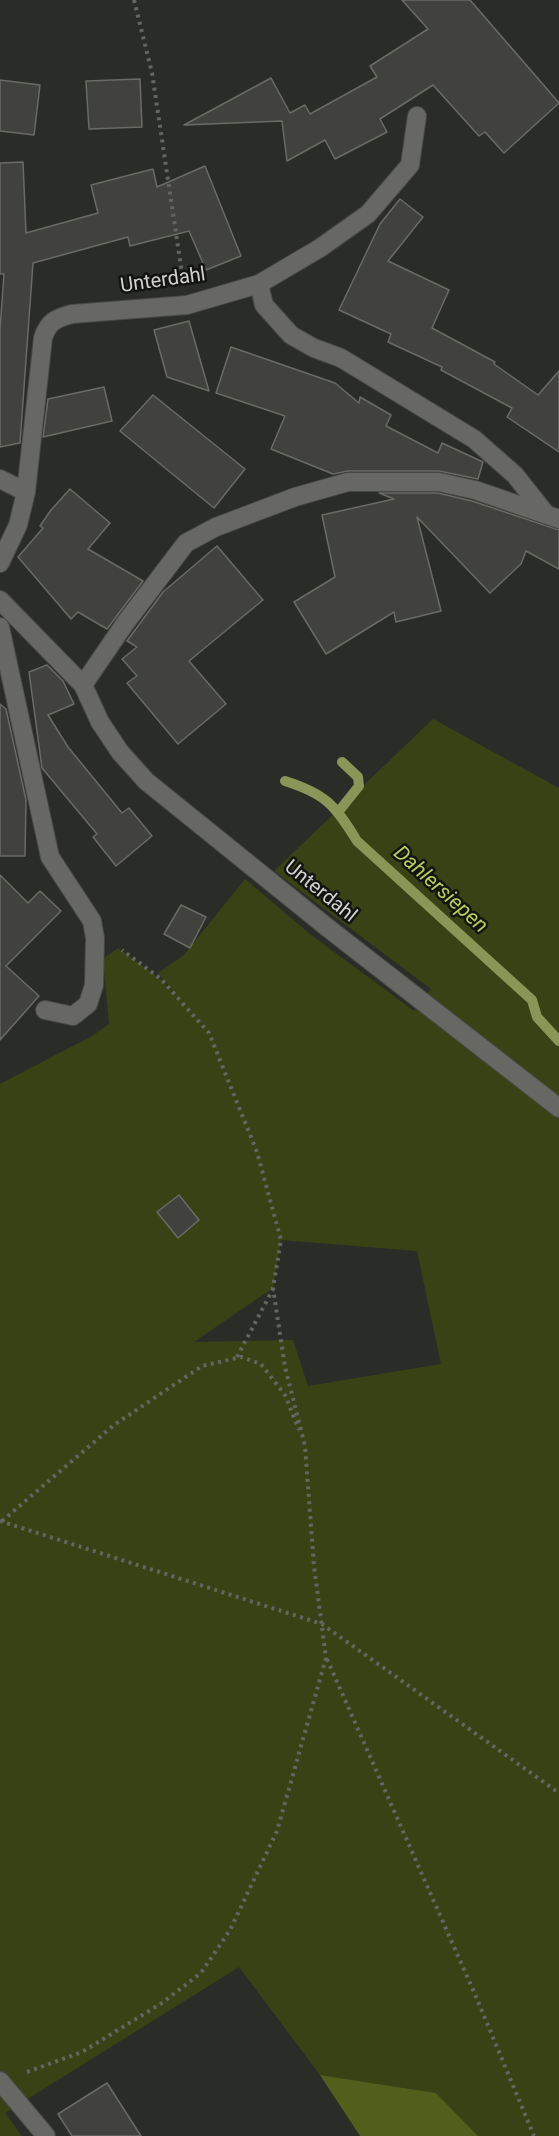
<!DOCTYPE html>
<html>
<head>
<meta charset="utf-8">
<style>
  body { margin:0 }
  canvas { display:block; background:#2a2c27 }
</style>
</head>
<body>
<canvas width="559" height="2136"></canvas>
<script>
const ctx = document.querySelector('canvas').getContext('2d');
ctx.lineJoin = 'round';
function paint(path, color) {
  ctx.fillStyle = color;
  ctx.fill(path, 'evenodd');
}
function strokePath(path, color, width, dash) {
  ctx.strokeStyle = color;
  ctx.lineWidth = width;
  ctx.lineCap = dash ? 'butt' : 'round';
  ctx.setLineDash(dash || []);
  ctx.stroke(path);
}
function write(font, color, halo, rows, align = 'center') {
  ctx.font = font + ' Roboto,sans-serif';
  ctx.lineWidth = 5;
  ctx.setLineDash([]);
  ctx.textBaseline = 'middle';
  ctx.strokeStyle = halo;
  ctx.fillStyle = color;
  for (const [text, x, y, turn = 0] of rows) {
    ctx.save();
    ctx.translate(x, y);
    ctx.rotate((+turn || 0) * Math.PI / 180);
    ctx.textAlign = isNaN(turn) ? turn : align;
    if (halo) ctx.strokeText(text, 0, 0);
    ctx.fillText(text, 0, 0);
    ctx.restore();
  }
}
paint(new Path2D(`
  M 433,719 L 559,788 L 559,2136 L 478,2136 L 436,2093 L 320,2075 L 239,1967 L 5,2113 L 22,2136 L 0,2136 L 0,1084 L 92,1036 L 109,1024 L 103,959 L 118,948 L 161,979 L 181,1001 L 158,973 L 184,955 L 245,879 L 310,934 L 414,1011 L 431,989 L 274,871 ZM 281,1240 L 417,1251 L 441,1364 L 308,1386 L 293,1340 L 194,1342 L 273,1288 Z`), '#394215');
paint(new Path2D(`
  M 320,2075 L 436,2093 L 478,2136 L 360,2136 Z`), '#525f1c');
strokePath(new Path2D(`
  M 285,781 C 326,794 335,805 357,841 L 532,1000 L 537,1017 L 559,1041
  M 339,811 L 359,786 L 358,777 L 342,762`), '#8a9657', 10);
const building = new Path2D(`
  M 402,0 L 470,0 L 559,103 L 504,153 L 485,132 L 479,136 L 433,85 L 380,119 L 387,132 L 335,159 L 325,140 L 287,161 L 282,121 L 184,125 L 271,78 L 290,113 L 305,105 L 310,114 L 377,77 L 370,66 L 428,29 Z
  M 140,79 L 142,127 L 89,129 L 86,81 Z
  M 0,80 L 40,85 L 34,135 L 0,131 Z
  M 23,162 L 26,233 L 98,213 L 91,185 L 153,169 L 157,187 L 205,166 L 241,256 L 206,270 L 189,231 L 130,246 L 128,237 L 33,263 L 20,443 L 0,447 L 0,329 L 4,274 L 0,274 L 0,163 Z
  M 400,199 L 423,217 L 388,261 L 449,290 L 432,328 L 495,362 L 494,364 L 538,395 L 559,371 L 559,452 L 507,417 L 512,408 L 441,370 L 442,367 L 388,342 L 391,334 L 339,310 L 380,224 Z
  M 189,321 L 209,391 L 167,377 L 154,330 Z
  M 231,347 L 335,383 L 359,403 L 360,397 L 391,415 L 386,426 L 438,453 L 442,443 L 483,462 L 478,479 L 439,471 L 348,471 L 333,474 L 271,449 L 285,416 L 216,393 Z
  M 104,387 L 112,421 L 43,437 L 48,399 Z
  M 153,395 L 245,469 L 214,508 L 120,431 Z
  M 70,489 L 110,523 L 88,549 L 143,581 L 107,629 L 78,612 L 71,619 L 18,557 L 43,528 L 40,526 L 51,510 Z
  M 379,493 L 438,493 L 472,501 L 559,530 L 559,569 L 526,551 L 521,564 L 490,593 L 417,517 L 441,611 L 396,622 L 394,612 L 326,654 L 294,602 L 335,577 L 322,515 L 394,499 Z
  M 217,546 L 263,600 L 189,661 L 226,704 L 178,744 L 127,683 L 137,676 L 122,659 L 137,647 L 127,641 L 163,592 Z
  M 47,665 L 63,681 L 74,704 L 48,715 L 68,747 L 122,813 L 129,808 L 152,836 L 116,866 L 93,837 L 97,834 L 42,768 L 29,672 Z
  M 0,704 L 6,709 L 26,800 L 25,856 L 0,856 Z
  M 0,875 L 28,903 L 40,891 L 61,911 L 6,966 L 39,996 L 0,1040 Z
  M 181,905 L 206,917 L 190,948 L 164,934 Z
  M 179,1195 L 199,1220 L 178,1238 L 157,1212 Z
  M 107,2083 L 141,2136 L 72,2136 L 58,2114 Z`);
paint(building, '#41423d');
strokePath(building, '#696b65', 1.5);
const lane = new Path2D(`
  M 259,284 L 320,248 L 368,214 L 410,165 L 417,116`);
const street = new Path2D(`
  M 0,479 L 26,492
  M 0,563 L 18,525 L 26,492 L 43,338 C 48,322 56,318 72,314 L 187,305 L 259,284 L 264,305 L 291,335 L 314,348 L 341,358 L 474,439 L 515,475 L 545,513
  M 0,600 L 83,685 L 100,722 L 120,752 L 146,781 L 328,928 L 559,1108
  M 0,627 L 50,857 L 92,921 L 95,938 L 94,985 L 88,1004 L 73,1016 L 45,1010
  M 83,685 L 126,622 L 186,543 L 216,527 L 295,497 L 348,482 L 439,482 L 475,490 L 559,519
  M 0,2081 L 46,2136`);
strokePath(lane, '#484945', 20);
strokePath(street, '#484945', 20);
strokePath(new Path2D(`
  M 134,0 L 152,73 L 183,280
  M 237,1357 L 273,1289
  M 0,1521 L 322,1624 L 559,1793
  M 2,1521 L 114,1425 L 202,1366 L 241,1357 L 261,1364 L 285,1395 L 299,1430
  M 327,1659 L 477,1999 L 534,2136
  M 27,2072 L 82,2052 L 162,2003 L 201,1973 L 230,1930 L 277,1831 L 326,1658 L 314,1566 L 305,1446 L 285,1367 L 273,1288 L 281,1240 L 257,1152 L 209,1033 L 161,979 L 122,950`), '#646561', 4, [3, 4.5]);
strokePath(lane, '#676863', 18);
strokePath(street, '#676863', 18);
write('20px', '#d1d2cf', '#131412', [
  ["Unterdahl",163,281,-8],
  ["Unterdahl",320,892,39]
]);
write('italic 21px', '#b5ce5a', '#131412', [
  ["Dahlersiepen",440,890,42]
]);
</script>
</body>
</html>
